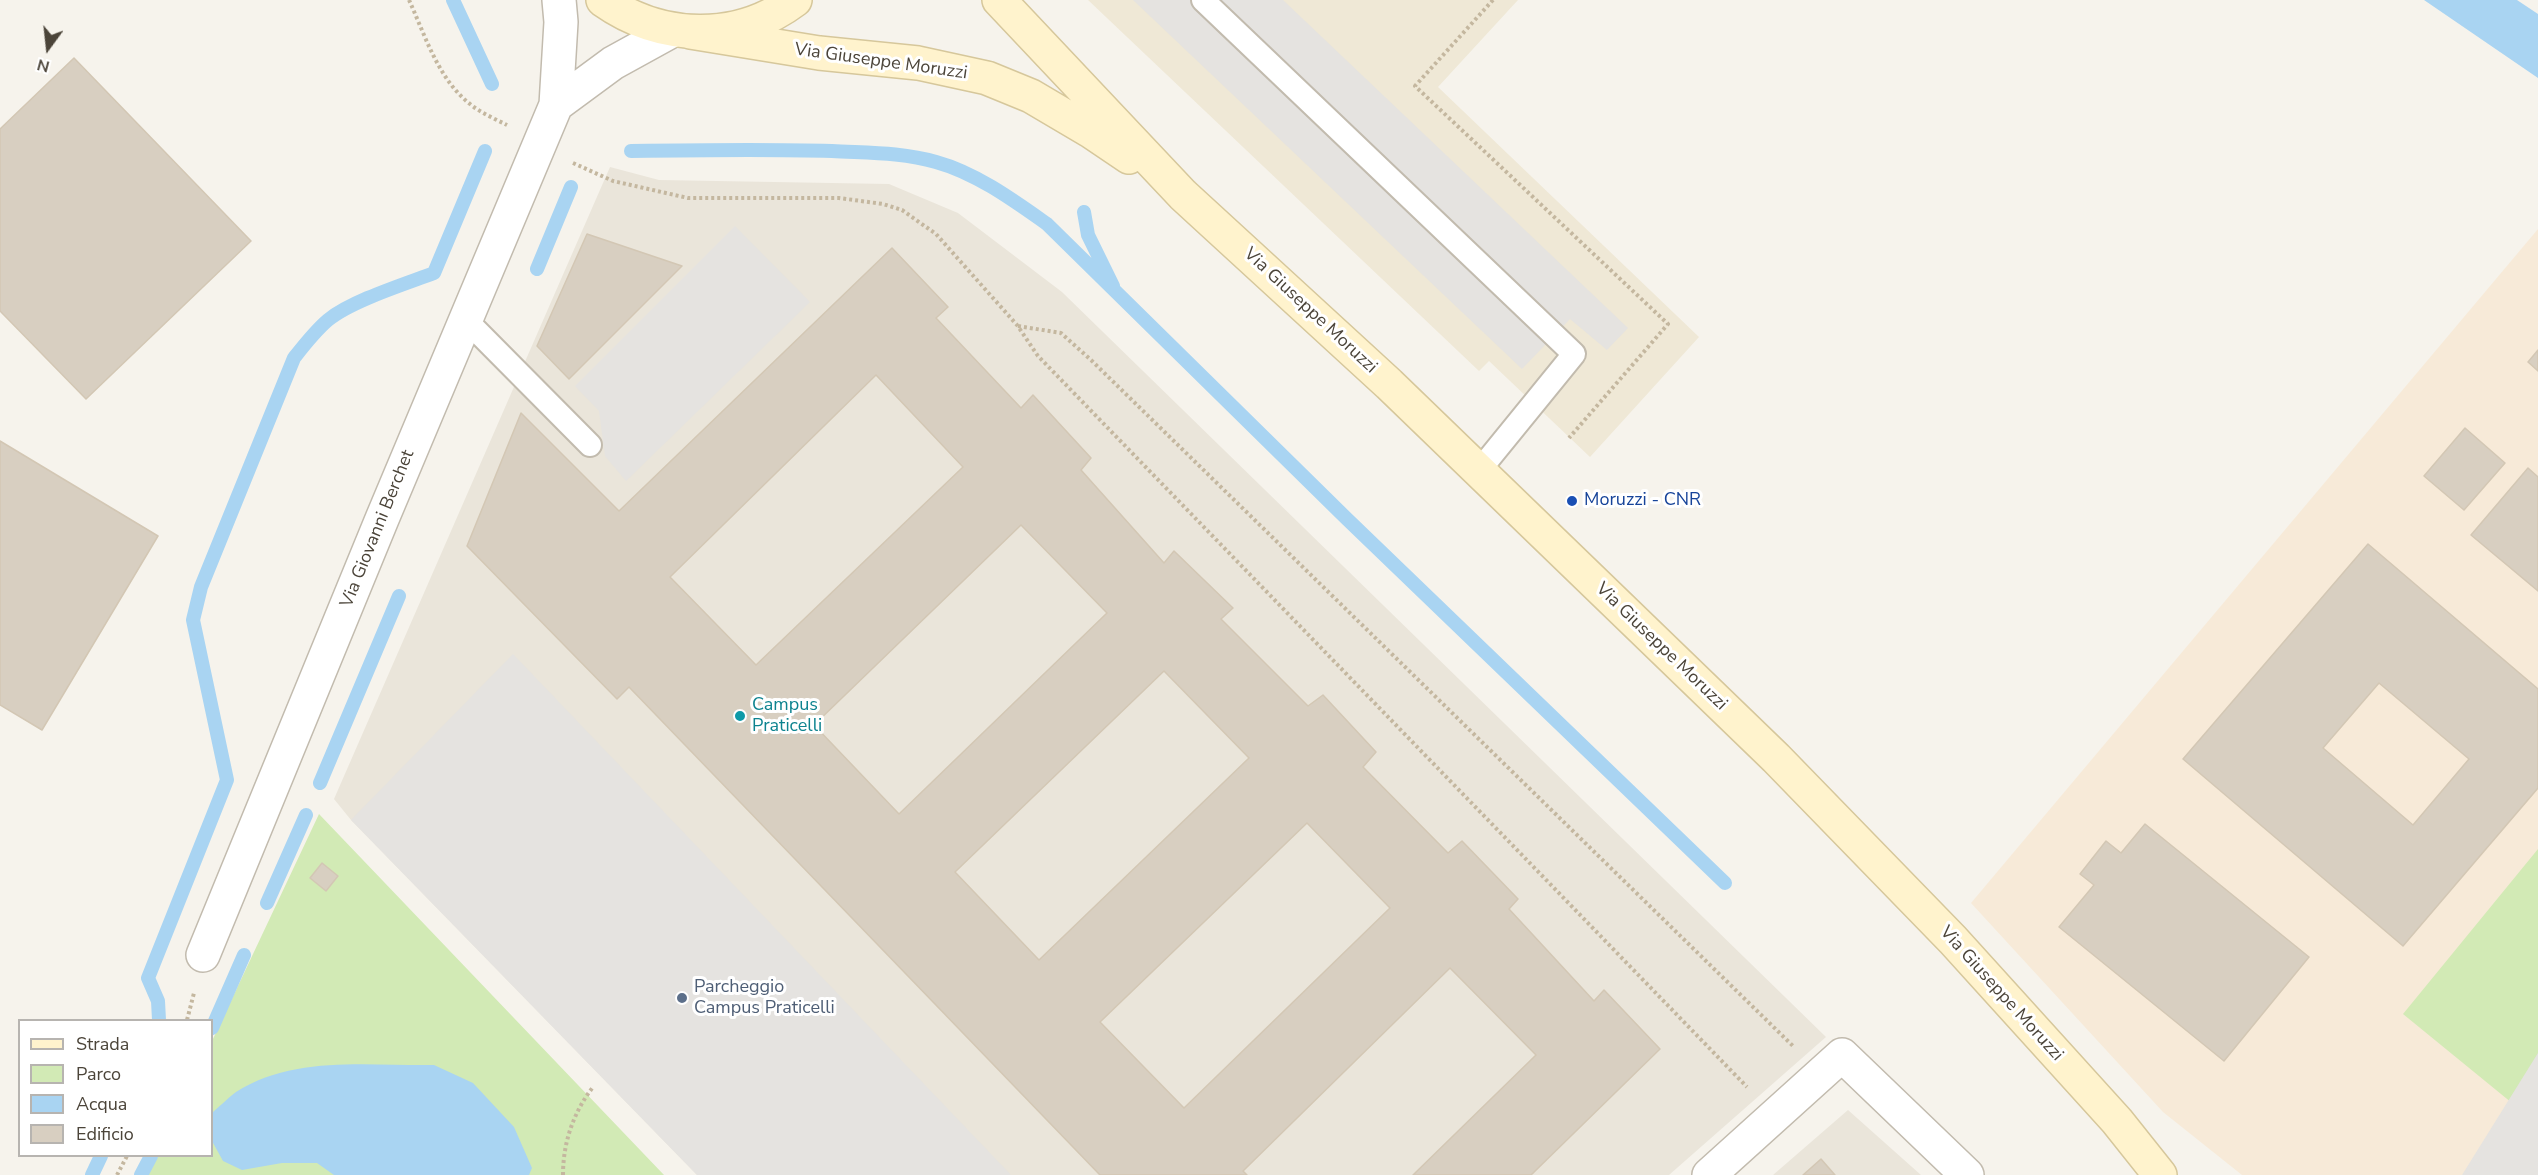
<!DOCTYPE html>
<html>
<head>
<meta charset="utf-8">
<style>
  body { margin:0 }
  #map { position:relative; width:2538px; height:1175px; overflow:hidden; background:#f6f3ec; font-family:"Nunito Sans",sans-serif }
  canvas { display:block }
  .legend { position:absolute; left:18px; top:1019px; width:195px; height:138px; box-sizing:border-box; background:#fff; border:2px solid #b7b4b0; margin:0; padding:8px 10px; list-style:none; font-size:18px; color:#4b4439 }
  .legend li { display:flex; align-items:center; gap:12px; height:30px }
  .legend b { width:30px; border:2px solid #b7b4b0 }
  .north { position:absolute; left:18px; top:18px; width:60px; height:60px; -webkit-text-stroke:4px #fff; paint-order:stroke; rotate:195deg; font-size:16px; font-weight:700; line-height:24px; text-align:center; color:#4b4439 }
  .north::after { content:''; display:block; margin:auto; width:21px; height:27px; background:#4b4439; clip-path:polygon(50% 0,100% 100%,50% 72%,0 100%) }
</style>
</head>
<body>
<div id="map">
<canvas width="2538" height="1175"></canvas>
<ul class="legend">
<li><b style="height:8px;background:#fff3cd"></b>Strada</li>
<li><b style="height:16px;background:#d2eab5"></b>Parco</li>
<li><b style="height:16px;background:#a9d4f2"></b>Acqua</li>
<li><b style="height:16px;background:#d8cfc1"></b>Edificio</li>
</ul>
<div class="north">N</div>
</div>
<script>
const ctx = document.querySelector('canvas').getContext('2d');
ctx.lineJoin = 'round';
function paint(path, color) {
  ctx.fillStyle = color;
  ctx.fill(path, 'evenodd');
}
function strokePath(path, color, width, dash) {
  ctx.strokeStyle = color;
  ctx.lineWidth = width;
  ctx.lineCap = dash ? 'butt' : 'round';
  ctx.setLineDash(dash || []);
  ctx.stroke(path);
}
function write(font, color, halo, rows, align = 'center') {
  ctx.font = font + ' "Nunito Sans",sans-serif';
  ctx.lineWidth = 6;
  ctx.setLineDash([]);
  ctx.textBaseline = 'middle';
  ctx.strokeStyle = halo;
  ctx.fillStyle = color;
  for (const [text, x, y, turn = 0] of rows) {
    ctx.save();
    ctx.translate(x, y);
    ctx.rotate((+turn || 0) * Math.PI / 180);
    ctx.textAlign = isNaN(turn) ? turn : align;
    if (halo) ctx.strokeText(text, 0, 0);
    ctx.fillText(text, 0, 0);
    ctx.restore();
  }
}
paint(new Path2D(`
  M 610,167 L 659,180 L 889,184 L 958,213 L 1062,292 L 1826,1037 L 1669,1175 L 697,1175 L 351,820 L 334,799 Z
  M 1848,1110 L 1921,1175 L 1773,1175 Z`), '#eae5da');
paint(new Path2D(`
  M 2538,229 L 2538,1175 L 2242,1175 L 2163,1112 L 1971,903 Z`), '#f7ead8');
paint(new Path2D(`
  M 1088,0 L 1518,0 L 1438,87 L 1699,337 L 1590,457 L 1489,361 L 1479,371 Z`), '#efe8d6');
paint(new Path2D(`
  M 319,814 L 664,1175 L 148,1175 L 158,1156 L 212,1156 L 212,1041 Z
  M 2538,849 L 2538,1096 L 2512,1103 L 2403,1014 Z`), '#d2eab5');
paint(new Path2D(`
  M 1133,0 L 1283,0 L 1628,328 L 1607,350 L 1570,319 L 1522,369 Z
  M 735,226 L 810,302 L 626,481 L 605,456 L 599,411 L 575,386 Z
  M 513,654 L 1011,1175 L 697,1175 L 351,820 Z
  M 2538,1053 L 2538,1175 L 2462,1175 Z`), '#e5e3e0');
paint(new Path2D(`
  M 2424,0 L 2517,0 L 2538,14 L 2538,78 Z
  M 434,1065 L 473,1083 L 514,1127 L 532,1168 L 529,1175 L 334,1175 L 317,1163 L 282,1163 L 242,1170 L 223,1161 L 212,1141 L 212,1113 C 220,1106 228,1098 236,1092 C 294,1055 368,1066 434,1065 Z`), '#a9d4f2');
strokePath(new Path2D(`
  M 453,0 L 492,84
  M 631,151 C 698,150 765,149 832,151 C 866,153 902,152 936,162 C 976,173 1013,200 1047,224 L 1347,519 L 1725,883
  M 1084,212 L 1088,235 L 1113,286
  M 537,269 L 571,187
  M 320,783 L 399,596
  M 267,903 L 306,815
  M 159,1020 L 158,1001 L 148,978 L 227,780 L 193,620 L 201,587 L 294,358 C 305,344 315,331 328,320 C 351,301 405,284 434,273 L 485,151
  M 212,1028 L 244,955
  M 92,1175 L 101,1156
  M 141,1175 L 151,1156`), '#a9d4f2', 14);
const building = new Path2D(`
  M 74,58 L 251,241 L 86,399 L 0,311 L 0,129 Z
  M 587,234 L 682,266 L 569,379 L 537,346 Z
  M 892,248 L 948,307 L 936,318 L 1021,408 L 1033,395 L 1091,458 L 1081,470 L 1164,563 L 1174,551 L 1233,608 L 1221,619 L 1308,706 L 1323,695 L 1376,752 L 1363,767 L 1448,853 L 1462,841 L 1518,899 L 1509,909 L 1594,1001 L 1604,990 L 1660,1049 L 1531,1175 L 1413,1175 L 1536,1055 L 1450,968 L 1243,1171 L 1247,1175 L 1100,1175 L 629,687 L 617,699 L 467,546 L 521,413 L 619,511 ZM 876,375 L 963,467 L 756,665 L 670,577 ZM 1021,525 L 1107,613 L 899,814 L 814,725 ZM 1164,671 L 1249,758 L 1039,960 L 955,872 ZM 1307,823 L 1390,908 L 1184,1108 L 1100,1022 Z
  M 2538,350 L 2538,371 L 2528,362 Z
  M 2465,428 L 2505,463 L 2464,510 L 2424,476 Z
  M 0,441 L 158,536 L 42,730 L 0,705 Z
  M 2528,468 L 2538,477 L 2538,591 L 2471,535 Z
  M 2368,544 L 2538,689 L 2538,788 L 2403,946 L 2183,759 ZM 2379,683 L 2469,759 L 2413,825 L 2323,748 Z
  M 2145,824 L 2309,957 L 2224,1061 L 2059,927 L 2094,885 L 2080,874 L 2106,841 L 2121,853 Z
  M 322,863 L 338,876 L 326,891 L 310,878 Z
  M 1821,1159 L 1835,1175 L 1803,1175 Z`);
paint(building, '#d8cfc1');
strokePath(building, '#d3c7b4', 1.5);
const service = new Path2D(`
  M 1203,0 L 1574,354 L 1478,472
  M 465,319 L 590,445`);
const minor = new Path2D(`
  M 556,105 L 613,63 L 673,30
  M 203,955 L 382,519 L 556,105 L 561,22 L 559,0
  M 1709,1175 L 1842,1055 L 1967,1175`);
const secondary = new Path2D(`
  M 603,0 C 661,41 738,43 795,0
  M 999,0 L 1183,195 L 1389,384 L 1776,758 L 1953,940 L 2117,1121 L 2160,1175
  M 690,32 L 819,53 L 918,63 L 987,78 L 1031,96 L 1092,132 L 1129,157`);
strokePath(service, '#c2bbae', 26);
strokePath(minor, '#c2bbae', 36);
strokePath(secondary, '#d6c79b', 36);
strokePath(new Path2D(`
  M 409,0 C 425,35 438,79 470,104 C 481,113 495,119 507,125
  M 1493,0 L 1415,86 L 1668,324 L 1569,438
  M 573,163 L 613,181 L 688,198 L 839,198 L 883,204 L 902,210 L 936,234 L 1017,325 L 1038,356 L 1747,1087
  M 1018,326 L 1061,333 L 1092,361 L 1794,1047
  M 187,1020 L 194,993
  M 117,1175 L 127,1156
  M 563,1175 C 563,1143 573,1113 593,1087`), '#c4b79f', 4, [3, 3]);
strokePath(service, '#fff', 22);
strokePath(minor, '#fff', 33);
strokePath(secondary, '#fff3cd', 33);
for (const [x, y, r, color] of [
  [1572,501,6,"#1a4fb4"],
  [740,716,6,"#0f9aa8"],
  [682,998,6,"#5c6f8a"]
]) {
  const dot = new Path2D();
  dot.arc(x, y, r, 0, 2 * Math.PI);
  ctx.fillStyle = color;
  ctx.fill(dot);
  strokePath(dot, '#fff', 2);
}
write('18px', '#4b4439', '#fff', [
  ["Via Giuseppe Moruzzi",881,62,8],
  ["Via Giuseppe Moruzzi",1310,311,43],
  ["Via Giovanni Berchet",378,529,-68],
  ["Via Giuseppe Moruzzi",1661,647,44],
  ["Via Giuseppe Moruzzi",2001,994,48]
]);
write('18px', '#164399', '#fff', [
  ["Moruzzi - CNR",1584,501]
], 'left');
write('18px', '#0d838f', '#fff', [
  ["Campus",752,706],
  ["Praticelli",752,727]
], 'left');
write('18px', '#4e5e75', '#fff', [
  ["Parcheggio",694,988],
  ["Campus Praticelli",694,1009]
], 'left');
</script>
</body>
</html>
